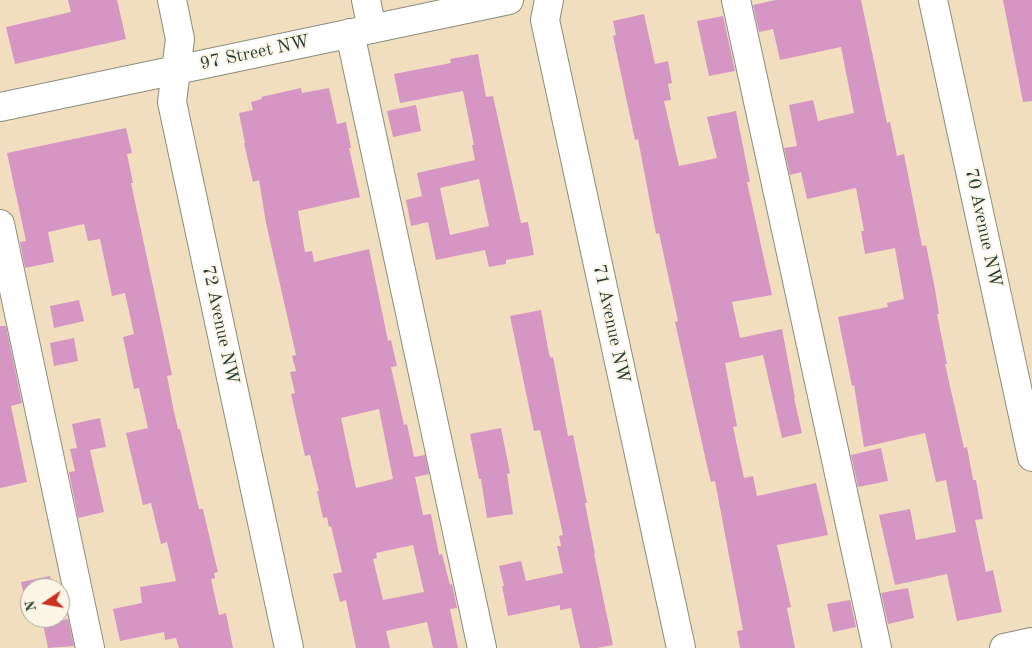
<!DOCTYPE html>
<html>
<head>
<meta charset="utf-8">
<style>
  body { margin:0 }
  #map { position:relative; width:1032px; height:648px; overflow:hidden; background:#f1debe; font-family:"Old Standard TT",serif }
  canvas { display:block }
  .north { position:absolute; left:20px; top:578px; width:50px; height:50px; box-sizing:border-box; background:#fcf5e5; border:1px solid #a4ab9e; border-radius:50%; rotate:258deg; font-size:14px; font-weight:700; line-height:20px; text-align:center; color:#1f3d34 }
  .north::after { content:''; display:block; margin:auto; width:18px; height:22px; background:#c8321e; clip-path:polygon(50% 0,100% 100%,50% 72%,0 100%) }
</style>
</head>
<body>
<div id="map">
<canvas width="1032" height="648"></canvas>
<div class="north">N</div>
</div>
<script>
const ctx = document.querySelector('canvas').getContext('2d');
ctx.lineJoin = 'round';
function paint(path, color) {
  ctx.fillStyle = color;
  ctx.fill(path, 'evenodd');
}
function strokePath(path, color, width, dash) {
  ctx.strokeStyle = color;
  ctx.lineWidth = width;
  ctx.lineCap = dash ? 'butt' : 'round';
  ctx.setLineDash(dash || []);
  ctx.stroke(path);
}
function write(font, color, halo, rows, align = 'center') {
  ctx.font = font + ' "Old Standard TT",serif';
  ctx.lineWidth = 4;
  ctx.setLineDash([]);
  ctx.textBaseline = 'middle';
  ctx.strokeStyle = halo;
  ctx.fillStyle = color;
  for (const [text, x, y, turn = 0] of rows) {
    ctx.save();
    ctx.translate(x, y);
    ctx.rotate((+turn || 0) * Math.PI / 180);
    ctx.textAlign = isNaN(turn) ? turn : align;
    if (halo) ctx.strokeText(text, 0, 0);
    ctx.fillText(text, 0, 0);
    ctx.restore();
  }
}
paint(new Path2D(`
  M 68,0 L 117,0 L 126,39 L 15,64 L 6,27 L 71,12 Z
  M 776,0 L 861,0 L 887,123 L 890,122 L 897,156 L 904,154 L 922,246 L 926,245 L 935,289 L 939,314 L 937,314 L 947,364 L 945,364 L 964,448 L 967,447 L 973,480 L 976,480 L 983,519 L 975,520 L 986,572 L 993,570 L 1002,612 L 957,621 L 947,574 L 895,585 L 879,515 L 910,509 L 916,540 L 956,532 L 946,480 L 936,482 L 925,433 L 864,447 L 854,385 L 852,386 L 838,317 L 888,307 L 887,303 L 904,299 L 895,248 L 865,254 L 861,231 L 864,231 L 856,188 L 807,199 L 801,172 L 790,175 L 784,148 L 797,146 L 789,105 L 813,100 L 818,121 L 854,113 L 841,47 L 780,60 L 773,29 L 759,32 L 753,5 Z
  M 1003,0 L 1032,0 L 1032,101 L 1023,102 Z
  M 644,14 L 655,64 L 668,61 L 672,83 L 668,84 L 671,100 L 664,101 L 679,166 L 717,158 L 707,117 L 736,111 L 750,182 L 747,182 L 772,295 L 732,302 L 740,338 L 782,329 L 795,398 L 794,398 L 802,433 L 782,438 L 763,355 L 725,363 L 737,426 L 733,427 L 744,478 L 753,476 L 757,496 L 816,483 L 828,535 L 777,545 L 791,607 L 787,608 L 795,648 L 740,648 L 737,631 L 743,630 L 715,481 L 711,482 L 708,470 L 675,322 L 678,321 L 659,233 L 656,234 L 638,139 L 635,140 L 613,36 L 616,35 L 613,21 Z
  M 723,16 L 735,71 L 709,76 L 697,21 Z
  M 478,54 L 486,97 L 493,96 L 521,223 L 528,222 L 534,255 L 506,260 L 506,264 L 489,267 L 485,250 L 436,260 L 428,222 L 411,226 L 406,200 L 422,196 L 417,173 L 475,160 L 472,145 L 474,145 L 463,91 L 400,103 L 394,74 L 451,63 L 450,59 ZM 479,179 L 489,226 L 450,235 L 440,188 Z
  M 301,88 L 302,93 L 329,88 L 337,124 L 346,122 L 351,148 L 349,148 L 360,197 L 298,211 L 305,252 L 312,251 L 314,262 L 369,249 L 388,341 L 391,340 L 397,366 L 391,367 L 404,425 L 407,424 L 414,457 L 425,455 L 429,474 L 415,477 L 423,515 L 431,514 L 439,555 L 442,554 L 450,585 L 452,584 L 457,608 L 450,609 L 458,648 L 433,648 L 427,622 L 386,631 L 390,648 L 356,648 L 346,600 L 340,602 L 333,574 L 342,572 L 331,526 L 329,527 L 327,517 L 323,518 L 317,491 L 319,491 L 310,455 L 305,456 L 291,394 L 295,393 L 290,372 L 296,371 L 292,356 L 296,355 L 266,223 L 259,180 L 253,182 L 244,143 L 245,143 L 239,113 L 253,110 L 251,102 L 262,99 L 261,97 ZM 379,409 L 393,479 L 356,488 L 341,418 ZM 413,545 L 424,592 L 383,600 L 373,559 L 377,558 L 376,553 Z
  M 416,105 L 421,131 L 393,137 L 387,111 Z
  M 126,128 L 132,153 L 127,154 L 133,183 L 131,183 L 172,375 L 167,376 L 174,412 L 178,429 L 180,429 L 199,509 L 203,509 L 213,552 L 218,572 L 214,573 L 215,578 L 211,579 L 219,615 L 226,613 L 233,648 L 179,648 L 176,638 L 165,640 L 164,632 L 120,641 L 113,609 L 142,603 L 140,587 L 176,581 L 167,542 L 161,544 L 151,503 L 143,505 L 126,433 L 148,428 L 139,388 L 134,389 L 123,337 L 134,334 L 125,293 L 112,296 L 100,239 L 88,241 L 84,224 L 48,232 L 54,262 L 25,268 L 20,242 L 26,241 L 7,153 Z
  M 79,300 L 84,321 L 54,328 L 50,306 Z
  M 541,310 L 549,354 L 551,358 L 553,357 L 568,436 L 573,435 L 587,503 L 585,503 L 595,554 L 594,554 L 613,645 L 597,648 L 580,648 L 571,608 L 560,610 L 560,605 L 508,616 L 502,586 L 504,586 L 499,566 L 521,561 L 526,581 L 563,573 L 557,546 L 561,546 L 559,536 L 563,535 L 540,430 L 534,431 L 510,316 Z
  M 0,326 L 6,326 L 22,403 L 11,406 L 27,482 L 0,488 Z
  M 74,338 L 78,361 L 54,366 L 50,343 Z
  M 100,418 L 106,447 L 90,450 L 104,512 L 78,518 L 69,472 L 75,471 L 70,449 L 77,448 L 72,424 Z
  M 501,428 L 510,473 L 507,474 L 513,514 L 487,518 L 481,479 L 479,479 L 470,434 Z
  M 881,448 L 888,481 L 858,487 L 851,455 Z
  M 50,576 L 53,588 L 30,588 L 30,599 L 25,600 L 21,582 Z
  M 908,588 L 914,618 L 888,624 L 881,593 Z
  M 850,600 L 856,627 L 833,632 L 827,604 Z
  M 68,619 L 74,646 L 48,648 L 43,624 Z`), '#d696c4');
const minor = new Path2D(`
  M 172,0 L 180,39 L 172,102 L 289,648
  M 366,0 L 372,29
  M 549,0 L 545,20 L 681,648
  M 736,0 L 877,648
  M 933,0 L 1032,457
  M 350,33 L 482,648
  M 0,107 L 509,0
  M 0,224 L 90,648
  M 1004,648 L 1032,642`);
strokePath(minor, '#888e79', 30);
strokePath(minor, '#fff', 28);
write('18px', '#1f3d34', '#fcf5e5', [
  ["97 Street NW",255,53,-12],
  ["70 Avenue NW",983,228,78],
  ["71 Avenue NW",611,324,78],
  ["72 Avenue NW",220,325,78]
]);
</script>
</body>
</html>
